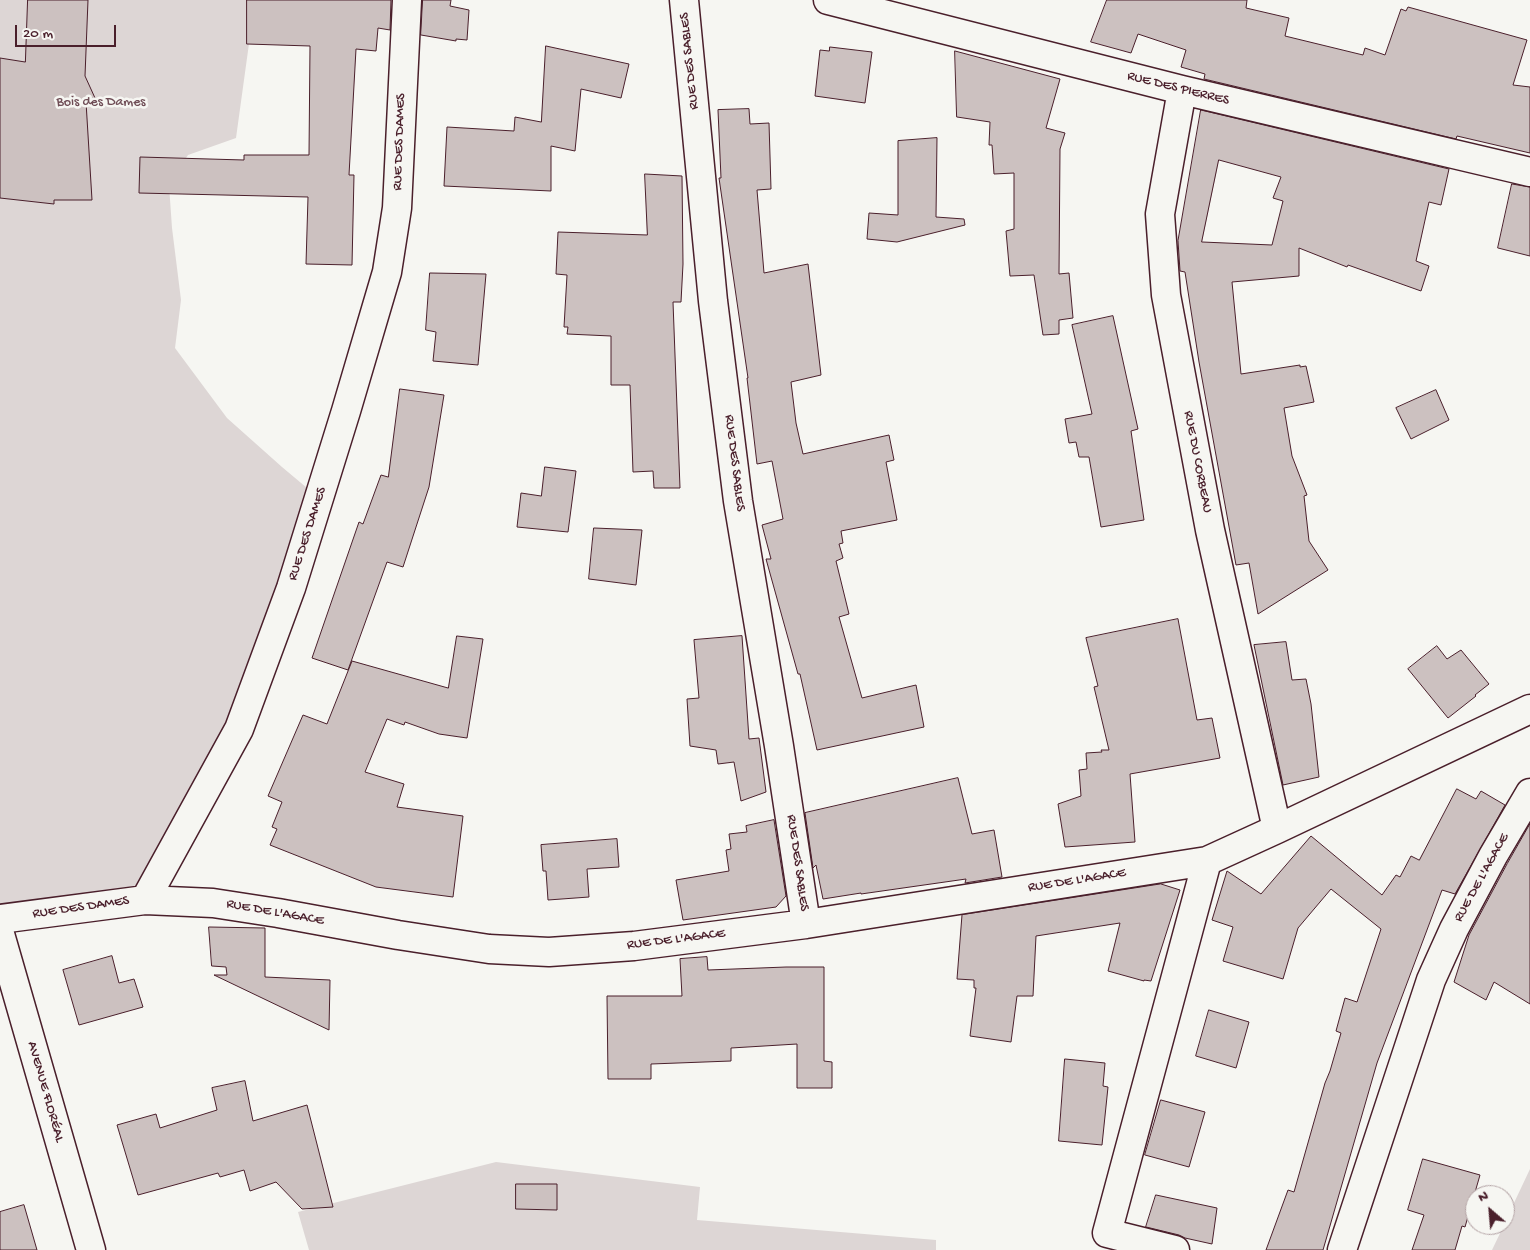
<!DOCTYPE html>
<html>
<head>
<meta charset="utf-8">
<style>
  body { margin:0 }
  #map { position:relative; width:1530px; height:1250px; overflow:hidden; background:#f6f6f2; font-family:"Gochi Hand",sans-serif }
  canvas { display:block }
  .north { position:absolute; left:1465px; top:1185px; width:50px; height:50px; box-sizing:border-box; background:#f6f6f2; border:1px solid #b1a0a2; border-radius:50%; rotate:333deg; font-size:14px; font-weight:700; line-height:20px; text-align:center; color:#4a1f2b }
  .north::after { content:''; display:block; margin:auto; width:18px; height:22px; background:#4a1f2b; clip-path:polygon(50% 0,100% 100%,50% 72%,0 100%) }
  .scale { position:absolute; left:15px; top:25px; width:101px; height:22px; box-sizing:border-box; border:2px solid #4a1f2b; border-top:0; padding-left:6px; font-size:15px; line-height:18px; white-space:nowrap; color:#4a1f2b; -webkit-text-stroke:4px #f6f6f2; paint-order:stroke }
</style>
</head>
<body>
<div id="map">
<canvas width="1530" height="1250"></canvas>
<div class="north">N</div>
<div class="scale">20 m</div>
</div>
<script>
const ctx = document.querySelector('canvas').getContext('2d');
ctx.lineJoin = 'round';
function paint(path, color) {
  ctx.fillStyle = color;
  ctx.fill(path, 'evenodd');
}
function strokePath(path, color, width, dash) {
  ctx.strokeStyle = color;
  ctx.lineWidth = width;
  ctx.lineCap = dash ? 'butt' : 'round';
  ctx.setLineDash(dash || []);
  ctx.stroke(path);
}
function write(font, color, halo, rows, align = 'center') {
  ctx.font = font + ' "Gochi Hand",sans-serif';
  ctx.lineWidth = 5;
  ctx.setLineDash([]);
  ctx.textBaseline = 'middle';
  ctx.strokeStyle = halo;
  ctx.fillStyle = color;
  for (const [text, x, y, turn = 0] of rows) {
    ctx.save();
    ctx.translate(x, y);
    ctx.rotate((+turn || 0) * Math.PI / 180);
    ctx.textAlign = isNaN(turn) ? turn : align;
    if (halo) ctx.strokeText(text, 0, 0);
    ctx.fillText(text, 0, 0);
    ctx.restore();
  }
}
paint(new Path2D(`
  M 0,0 L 255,0 L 236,138 L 188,155 L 169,185 L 172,228 L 181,300 L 175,348 L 227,418 L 282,467 L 319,498 L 291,588 L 145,900 L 0,919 Z
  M 496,1162 L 700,1187 L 697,1220 L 936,1240 L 936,1250 L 309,1250 L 298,1212 Z
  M 1530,1169 L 1530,1250 L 1492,1250 L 1504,1225 L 1505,1225 L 1505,1222 Z`), '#ddd6d5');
const building = new Path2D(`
  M 28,0 L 88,0 L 85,76 L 95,98 L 86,102 L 92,200 L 54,200 L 54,204 L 0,198 L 0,58 L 25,62 Z
  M 247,0 L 391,0 L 390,30 L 378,28 L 376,51 L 356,49 L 349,175 L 354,175 L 352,265 L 306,264 L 308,197 L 139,193 L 140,157 L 244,160 L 244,155 L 309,155 L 310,46 L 247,44 Z
  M 423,0 L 451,0 L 450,6 L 469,10 L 467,40 L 456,39 L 456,41 L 421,35 Z
  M 1107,0 L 1247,0 L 1246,8 L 1289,18 L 1285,36 L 1363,55 L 1365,48 L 1385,55 L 1401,9 L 1406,11 L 1408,7 L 1527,40 L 1513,85 L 1530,87 L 1530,153 L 1457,136 L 1456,139 L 1204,79 L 1205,74 L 1181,67 L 1186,50 L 1138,34 L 1131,53 L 1091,42 Z
  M 546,46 L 629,64 L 621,98 L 581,89 L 575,151 L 551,146 L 551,191 L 444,186 L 447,127 L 514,131 L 515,117 L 541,122 Z
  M 830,47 L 872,52 L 865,103 L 815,96 L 820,50 L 829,51 Z
  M 955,51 L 1060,79 L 1046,128 L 1065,133 L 1060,149 L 1059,274 L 1069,273 L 1073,318 L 1059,320 L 1059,334 L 1043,335 L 1034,275 L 1010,276 L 1006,231 L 1014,229 L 1014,173 L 994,174 L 992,145 L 989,145 L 990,122 L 957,117 Z
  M 749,109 L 750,124 L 769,123 L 771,189 L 757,190 L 764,273 L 808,264 L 821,375 L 791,382 L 796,423 L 803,454 L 889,435 L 894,460 L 886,462 L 897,520 L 841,531 L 843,543 L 839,544 L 843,558 L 836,561 L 849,614 L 839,617 L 862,698 L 916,685 L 924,727 L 817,750 L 800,674 L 798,674 L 766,559 L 771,559 L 762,525 L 783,519 L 772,461 L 757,464 L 747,378 L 748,378 L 719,178 L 721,178 L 718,110 Z
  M 1201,110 L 1449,169 L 1441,205 L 1429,202 L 1416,261 L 1429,266 L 1421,291 L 1348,265 L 1347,267 L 1299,248 L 1299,276 L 1232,282 L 1241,374 L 1300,365 L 1300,367 L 1306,366 L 1314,402 L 1284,408 L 1292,456 L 1307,495 L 1304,496 L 1309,541 L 1328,570 L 1258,614 L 1249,563 L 1236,565 L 1199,362 L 1185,272 L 1180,271 L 1178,241 ZM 1219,160 L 1281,177 L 1273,198 L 1283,201 L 1272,245 L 1202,242 Z
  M 937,138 L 936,217 L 964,219 L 965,225 L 897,242 L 867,239 L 869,213 L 898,215 L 898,141 Z
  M 645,174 L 682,176 L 683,264 L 681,302 L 673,302 L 680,488 L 654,488 L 653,471 L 633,472 L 630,385 L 611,385 L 611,336 L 567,334 L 568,327 L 564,327 L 567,275 L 556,274 L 558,232 L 647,235 Z
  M 1512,184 L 1530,187 L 1530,256 L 1498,248 Z
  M 430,273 L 486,274 L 478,365 L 433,361 L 436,332 L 426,330 Z
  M 1113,316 L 1138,429 L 1131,431 L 1144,520 L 1101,527 L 1089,457 L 1079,457 L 1076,442 L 1069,443 L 1065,419 L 1092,414 L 1072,325 Z
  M 400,389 L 444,395 L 429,487 L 403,567 L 387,562 L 348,670 L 312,658 L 359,522 L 363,524 L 381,475 L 388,477 Z
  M 1436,390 L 1449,420 L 1411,439 L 1396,408 Z
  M 545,467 L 576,471 L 568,532 L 517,527 L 521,493 L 541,496 Z
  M 594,528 L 642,530 L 636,585 L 589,579 Z
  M 1178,619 L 1197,720 L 1212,718 L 1220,758 L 1130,774 L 1135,842 L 1065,847 L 1058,804 L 1081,796 L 1079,770 L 1087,769 L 1086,753 L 1102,752 L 1101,750 L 1109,750 L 1094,687 L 1098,686 L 1086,638 Z
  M 457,636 L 483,639 L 467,738 L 439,734 L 405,722 L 404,725 L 387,719 L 365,772 L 404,784 L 397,807 L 463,816 L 453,897 L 376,887 L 270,845 L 277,829 L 272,827 L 282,802 L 268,796 L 303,715 L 327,724 L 352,661 L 448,688 Z
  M 742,636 L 749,739 L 759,738 L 766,792 L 741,801 L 734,762 L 718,764 L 716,750 L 690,746 L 687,699 L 699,698 L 694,640 Z
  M 1286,642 L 1292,680 L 1306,679 L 1311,704 L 1319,777 L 1283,785 L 1254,645 Z
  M 1437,646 L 1447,659 L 1461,650 L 1489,684 L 1475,695 L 1476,696 L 1448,718 L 1408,669 Z
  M 958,778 L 972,834 L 994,830 L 1002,877 L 965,883 L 966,879 L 861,894 L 861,893 L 823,899 L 816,865 L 813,868 L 805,813 Z
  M 1457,789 L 1476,799 L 1481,791 L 1505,805 L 1455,894 L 1442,890 L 1377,1063 L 1323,1250 L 1266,1250 L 1288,1190 L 1294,1192 L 1325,1083 L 1330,1071 L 1341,1033 L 1336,1031 L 1345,998 L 1357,1002 L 1381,929 L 1331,889 L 1298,928 L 1283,979 L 1223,961 L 1233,927 L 1212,920 L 1227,871 L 1261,894 L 1311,836 L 1382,895 L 1396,875 L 1400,877 L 1411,856 L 1419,860 Z
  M 774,820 L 786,896 L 776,907 L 683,920 L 676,880 L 729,871 L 726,850 L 731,849 L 729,834 L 747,832 L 746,826 Z
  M 1530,824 L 1530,1004 L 1494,982 L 1486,1000 L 1454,982 L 1469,935 L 1507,864 Z
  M 617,839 L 619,867 L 587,869 L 589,897 L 548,900 L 546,871 L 543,871 L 541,845 Z
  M 1161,884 L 1180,890 L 1151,981 L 1144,980 L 1144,981 L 1108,971 L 1120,923 L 1036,936 L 1033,996 L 1017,996 L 1011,1042 L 970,1036 L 976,988 L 974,988 L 974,980 L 957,979 L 962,915 Z
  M 209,927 L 265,928 L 265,977 L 330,980 L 329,1030 L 214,975 L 227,975 L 226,967 L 212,966 Z
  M 112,956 L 119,983 L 134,979 L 143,1007 L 79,1025 L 63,970 Z
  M 707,957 L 708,970 L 786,967 L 824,967 L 824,1061 L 832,1062 L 832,1088 L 797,1088 L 797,1044 L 731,1048 L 731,1061 L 651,1064 L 651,1079 L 608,1079 L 607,996 L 682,996 L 680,959 Z
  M 1209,1010 L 1249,1022 L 1236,1068 L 1196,1056 Z
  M 1065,1059 L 1105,1063 L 1103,1086 L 1108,1087 L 1102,1145 L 1059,1141 Z
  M 245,1081 L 253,1121 L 307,1105 L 333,1207 L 302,1209 L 276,1182 L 250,1191 L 244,1170 L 220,1177 L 218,1173 L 138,1195 L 117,1125 L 156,1114 L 160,1128 L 217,1110 L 212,1088 Z
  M 1161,1100 L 1205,1112 L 1189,1167 L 1145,1155 Z
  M 1423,1159 L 1480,1175 L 1465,1227 L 1462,1226 L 1455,1250 L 1412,1250 L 1424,1215 L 1408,1210 Z
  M 516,1184 L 557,1184 L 557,1210 L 516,1209 Z
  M 1156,1195 L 1217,1208 L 1212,1244 L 1185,1238 L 1179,1235 L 1146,1227 Z
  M 24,1205 L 37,1250 L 0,1250 L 0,1212 Z`);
paint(building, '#ccc1c0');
strokePath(building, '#4a1f2b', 1);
const minor = new Path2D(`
  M 684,0 L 713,301 L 738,501 L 779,746 L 806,924
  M 828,0 L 1182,90 L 1530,172
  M 1182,90 L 1160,214 L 1166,295 L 1210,530 L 1277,829
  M 145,900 L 239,729 L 291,588 L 346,411 L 387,272 L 397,208 L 407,0
  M 0,919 L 145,900 L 213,903 L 278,913 L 398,935 L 489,949 L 549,952 L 634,946 L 806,924 L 1207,861 L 1277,829 L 1530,709
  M 0,934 L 91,1250
  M 1175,1250 L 1107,1233 L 1207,861
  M 1342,1250 L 1431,980 L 1454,929 L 1493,856 L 1530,793`);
strokePath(minor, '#4a1f2b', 31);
strokePath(minor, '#f6f6f2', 28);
write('14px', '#4a1f2b', '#f6f6f2', [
  ["RUE DES SABLES",690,61,-96],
  ["RUE DES PIERRES",1178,89,14],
  ["RUE DES DAMES",400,142,-88],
  ["RUE DU CORBEAU",1197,462,79],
  ["RUE DES SABLES",734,463,83],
  ["RUE DES DAMES",308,534,-72],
  ["RUE DES SABLES",797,863,82],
  ["RUE DE L'AGACE",1482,878,-61],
  ["RUE DE L'AGACE",1077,881,-9],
  ["RUE DES DAMES",81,908,-8],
  ["RUE DE L'AGACE",275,913,10],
  ["RUE DE L'AGACE",676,940,-7],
  ["AVENUE FLORÉAL",45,1092,74]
]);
write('14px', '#6f4d56', '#f6f6f2', [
  ["Bois des Dames",101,103]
]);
</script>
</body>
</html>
